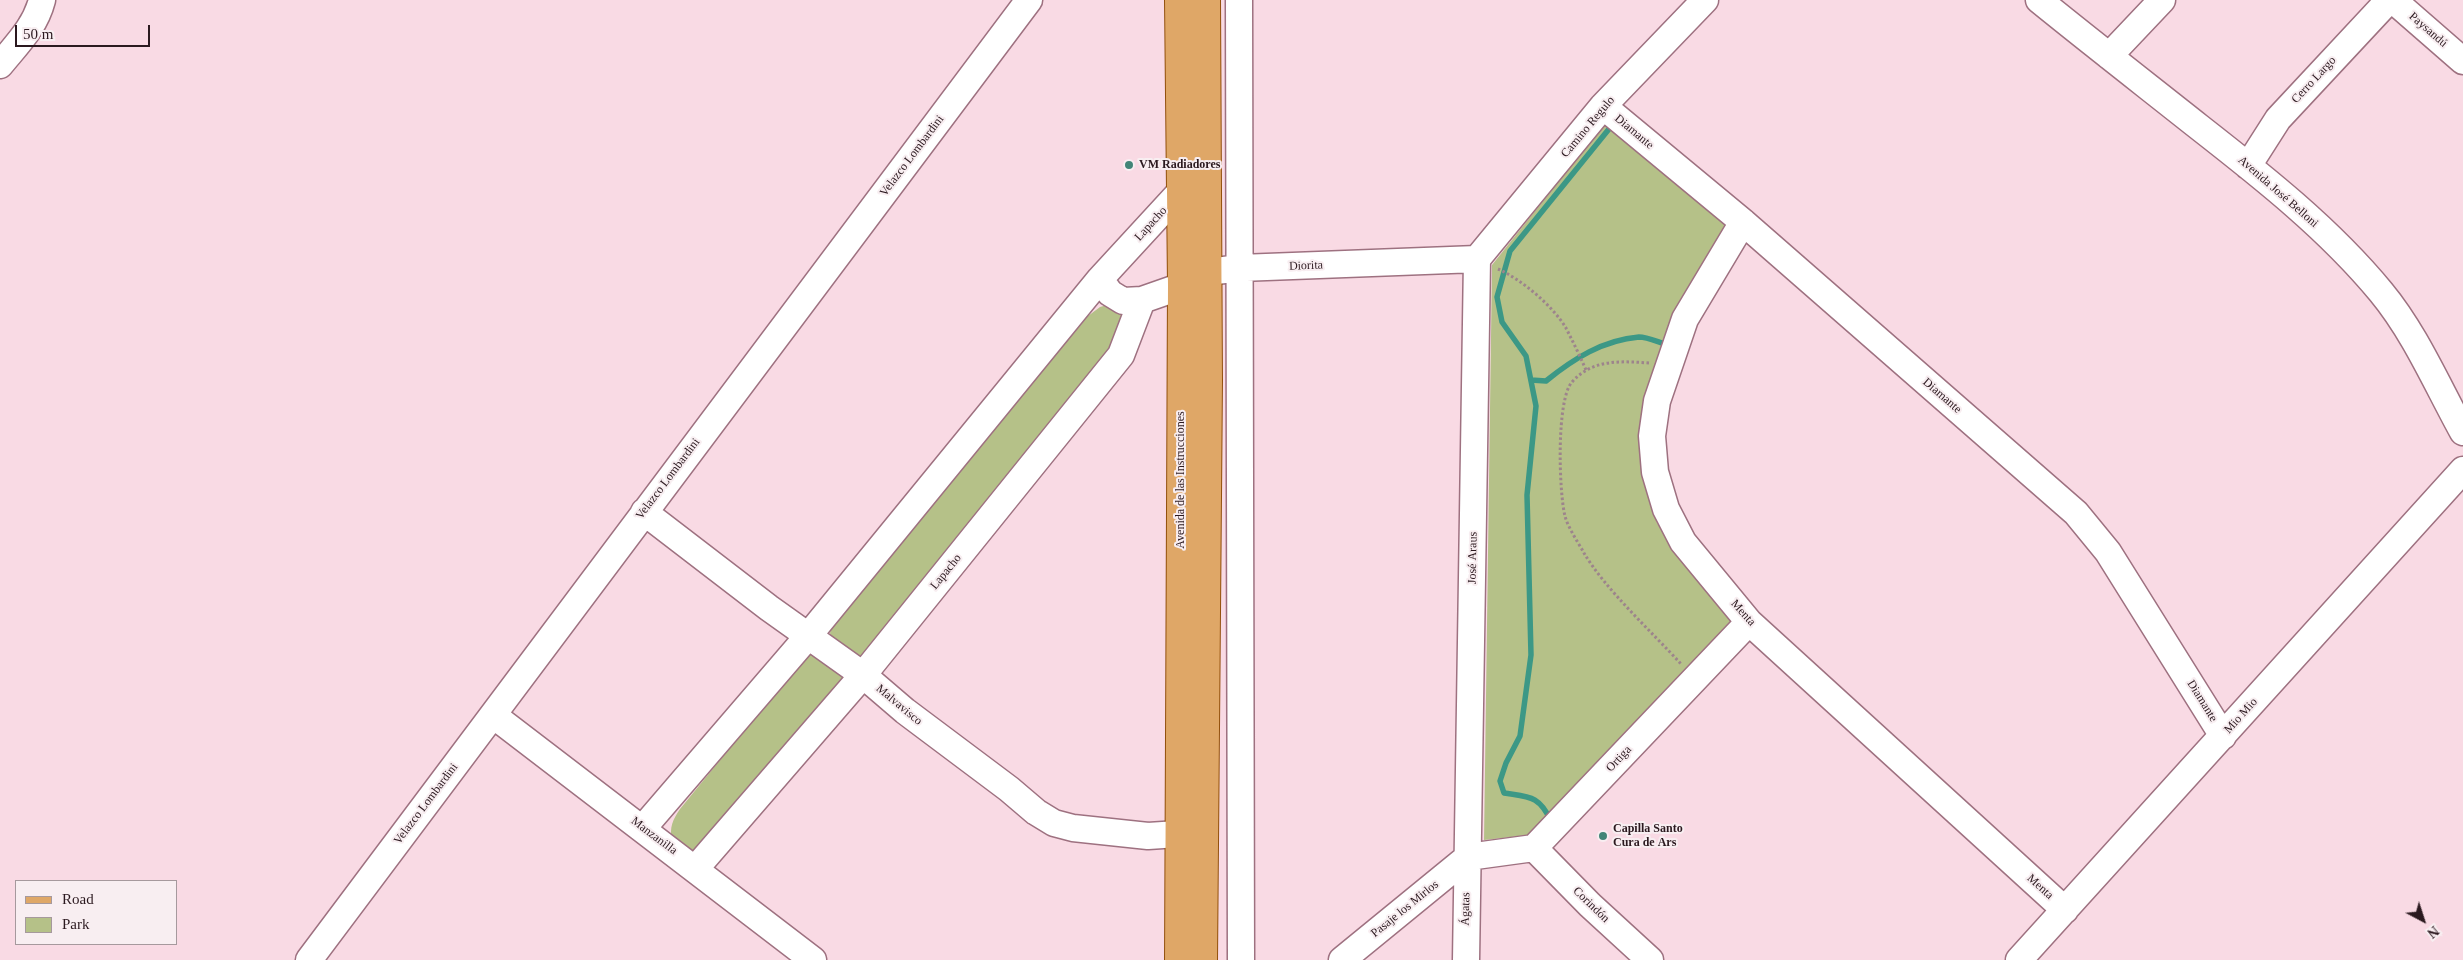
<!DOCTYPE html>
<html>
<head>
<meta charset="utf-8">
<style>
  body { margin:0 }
  #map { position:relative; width:2463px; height:960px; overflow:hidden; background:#f9dae4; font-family:"Times New Roman",serif }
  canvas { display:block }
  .legend { position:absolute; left:15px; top:880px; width:162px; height:65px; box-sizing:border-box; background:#f8eef1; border:1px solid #a6999d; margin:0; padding:6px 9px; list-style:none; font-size:15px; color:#2b191f }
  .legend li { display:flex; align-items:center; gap:10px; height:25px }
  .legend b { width:25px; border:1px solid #a6999d }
  .north { position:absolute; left:2398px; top:895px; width:50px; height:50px; -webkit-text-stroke:4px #f8eef1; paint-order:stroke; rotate:140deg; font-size:14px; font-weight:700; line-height:20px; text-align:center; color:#2b191f }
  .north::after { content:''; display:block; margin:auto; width:18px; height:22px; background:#2b191f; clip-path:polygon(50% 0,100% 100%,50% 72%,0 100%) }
  .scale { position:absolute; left:15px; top:25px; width:135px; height:22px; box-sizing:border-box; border:2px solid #2b191f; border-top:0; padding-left:6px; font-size:15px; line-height:18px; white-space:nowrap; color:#2b191f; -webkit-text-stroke:4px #f8eef1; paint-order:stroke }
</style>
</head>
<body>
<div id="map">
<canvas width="2463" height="960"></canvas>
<ul class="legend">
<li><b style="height:6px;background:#dfa767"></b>Road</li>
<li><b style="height:14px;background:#b5c188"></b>Park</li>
</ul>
<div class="north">N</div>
<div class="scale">50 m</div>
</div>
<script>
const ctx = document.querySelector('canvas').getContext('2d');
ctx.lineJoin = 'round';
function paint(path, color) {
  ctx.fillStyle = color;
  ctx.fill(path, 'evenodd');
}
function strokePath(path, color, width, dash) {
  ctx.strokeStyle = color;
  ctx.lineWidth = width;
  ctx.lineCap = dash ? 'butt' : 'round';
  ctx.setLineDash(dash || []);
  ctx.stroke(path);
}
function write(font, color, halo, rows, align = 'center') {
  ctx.font = font + ' "Times New Roman",serif';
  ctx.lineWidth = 4;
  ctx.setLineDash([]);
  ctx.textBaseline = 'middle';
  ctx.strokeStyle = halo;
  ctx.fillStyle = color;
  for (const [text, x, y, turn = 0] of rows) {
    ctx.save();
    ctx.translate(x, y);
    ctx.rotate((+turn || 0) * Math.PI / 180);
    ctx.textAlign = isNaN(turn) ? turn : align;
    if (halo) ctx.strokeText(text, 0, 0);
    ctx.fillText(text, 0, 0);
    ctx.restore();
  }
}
paint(new Path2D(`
  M 1606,122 L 1727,222 L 1672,315 L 1644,409 L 1644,471 L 1657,523 L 1690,570 L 1735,622 L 1530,835 L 1484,840 L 1492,265 Z
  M 1107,305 L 1121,310 L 1126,319 L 1124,331 L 861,660 L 832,642 L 830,633 L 832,623 L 1088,316 L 1100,307 Z
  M 812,652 L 847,676 L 700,857 L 672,840 C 669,828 673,819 680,809 L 806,655 Z`), '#b5c188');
strokePath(new Path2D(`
  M 1531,380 L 1546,381 C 1573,359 1603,340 1639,337 C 1648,337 1660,343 1669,345
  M 1551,821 C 1539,795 1529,797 1504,793 L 1500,781 L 1506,763 L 1520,736 L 1531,655 L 1527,495 L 1536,406 L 1526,356 L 1502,322 L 1497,297 L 1510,251 L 1613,124`), '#3c9886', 5.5);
const minor = new Path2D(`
  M 1239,0 L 1241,960
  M 2039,0 C 2092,43 2146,85 2199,127 C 2263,177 2329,229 2381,292 C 2415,333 2437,385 2463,432
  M 2393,0 L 2463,61
  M 2109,56 L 2162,0
  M 0,65 C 17,44 35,27 42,0
  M 1603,106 L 1743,222 L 2076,513 L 2108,552 L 2223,736
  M 2248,166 L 2278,119 L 2389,0
  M 1743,222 L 1685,319 L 1657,401 L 1652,436 L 1655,472 L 1666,509 L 1683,542 L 1749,622 L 2065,910
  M 1477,259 L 1603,106 L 1705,0
  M 1100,279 L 1110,293 L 1123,301 L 1142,300 L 1182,286 L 1208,272 L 1240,268 L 1477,259
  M 644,512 L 769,608 L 863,675 L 905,711 L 1009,789 L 1036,812 L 1054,823 L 1073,828 L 1148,836 L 1178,834
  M 493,715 L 813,960
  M 643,828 L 809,635 L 1100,279 L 1181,191
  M 1534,848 L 1590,905 L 1650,960
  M 1468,857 L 1534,848 L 1749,622
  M 696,868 L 863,675 L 1121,355 L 1142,300
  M 309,960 L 1029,0
  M 1342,960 L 1468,857
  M 1466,960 L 1477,259
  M 2019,960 L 2463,470`);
const major = new Path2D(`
  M 1179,960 L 1182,286 L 1179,0
  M 1203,960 L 1208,380 L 1206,0`);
strokePath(minor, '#9e7180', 29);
strokePath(major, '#92500c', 30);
strokePath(new Path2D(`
  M 1498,269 C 1521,279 1553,306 1566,328 C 1573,342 1580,356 1586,370
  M 1649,363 C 1621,361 1592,359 1572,382 C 1556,400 1559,493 1565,516 C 1568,528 1578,542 1584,553 C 1605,589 1652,632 1681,664`), '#9d848c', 3, [2.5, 2.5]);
strokePath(minor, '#fff', 26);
strokePath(major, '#dfa767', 28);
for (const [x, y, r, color] of [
  [1129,165,5,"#428577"],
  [1603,836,5,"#428577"]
]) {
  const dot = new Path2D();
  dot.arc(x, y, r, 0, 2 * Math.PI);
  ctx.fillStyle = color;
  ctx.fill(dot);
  strokePath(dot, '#f8eef1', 2);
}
write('12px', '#2b191f', '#f8eef1', [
  ["Paysandú",2428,30,41],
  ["Cerro Largo",2314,80,-47],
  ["Camino Regulo",1588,127,-50],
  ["Diamante",1634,132,40],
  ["Velazco Lombardini",912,156,-53],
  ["Avenida José Belloni",2278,192,41],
  ["Lapacho",1151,224,-48],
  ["Diorita",1306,266,-2],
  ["Diamante",1942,396,41],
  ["Velazco Lombardini",668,479,-53],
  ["Avenida de las Instrucciones",1181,480,-90],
  ["José Araus",1473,558,-89],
  ["Lapacho",946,572,-51],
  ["Menta",1743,613,48],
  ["Diamante",2202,701,58],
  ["Malvavisco",899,705,40],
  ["Mio Mio",2241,716,-48],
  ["Ortiga",1619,759,-47],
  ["Velazco Lombardini",426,804,-53],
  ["Manzanilla",654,836,37],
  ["Menta",2040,887,42],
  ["Corindón",1591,905,44],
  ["Pasaje los Mirlos",1405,909,-39],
  ["Ágatas",1466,909,-89]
]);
write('bold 12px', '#2b191f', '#f8eef1', [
  ["VM Radiadores",1139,165],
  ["Capilla Santo",1613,829],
  ["Cura de Ars",1613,843]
], 'left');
</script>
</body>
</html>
